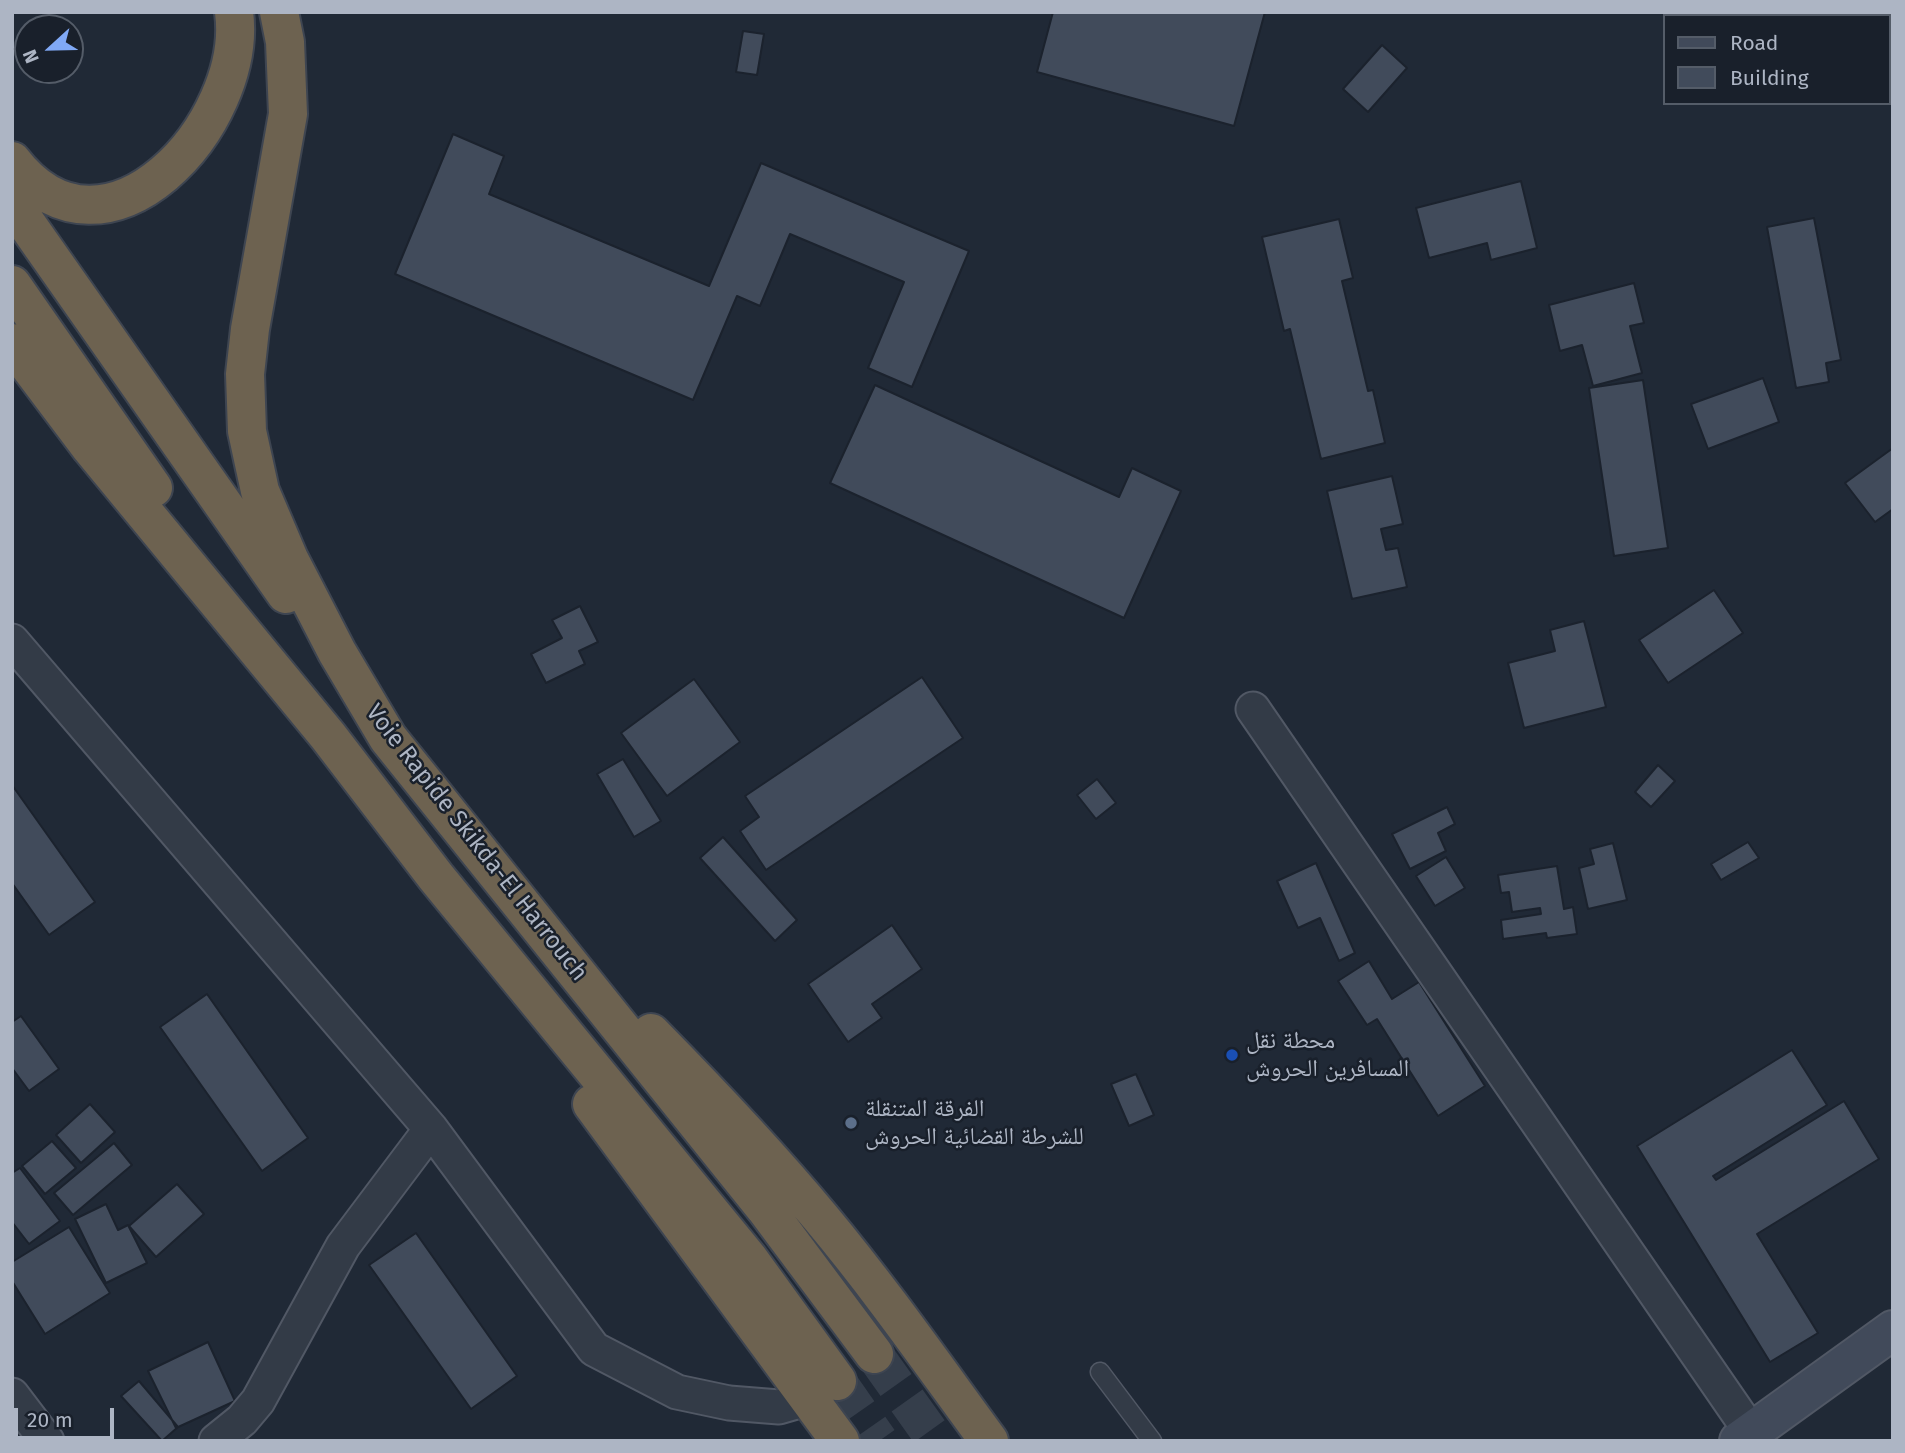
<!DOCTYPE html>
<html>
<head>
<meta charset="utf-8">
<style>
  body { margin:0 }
  #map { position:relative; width:1905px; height:1453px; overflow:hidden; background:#202936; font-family:"Fira Sans",sans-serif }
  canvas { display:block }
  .frame { position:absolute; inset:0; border:14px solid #adb5c4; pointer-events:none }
  .legend { position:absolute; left:1663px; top:14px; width:228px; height:91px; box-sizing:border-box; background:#19202b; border:2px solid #545c68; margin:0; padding:9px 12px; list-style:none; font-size:21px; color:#adb5c4 }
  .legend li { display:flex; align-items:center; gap:14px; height:35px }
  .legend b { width:35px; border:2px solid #545c68 }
  .north { position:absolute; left:14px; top:14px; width:70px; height:70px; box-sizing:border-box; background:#19202b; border:2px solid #545c68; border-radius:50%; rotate:248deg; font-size:19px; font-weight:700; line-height:28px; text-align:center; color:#adb5c4 }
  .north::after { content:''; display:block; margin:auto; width:24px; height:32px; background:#80a9f6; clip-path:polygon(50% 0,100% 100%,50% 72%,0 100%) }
  .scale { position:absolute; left:14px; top:1408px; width:100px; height:32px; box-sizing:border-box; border:4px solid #adb5c4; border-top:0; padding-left:9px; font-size:21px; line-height:24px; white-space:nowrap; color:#adb5c4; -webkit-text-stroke:5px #19202b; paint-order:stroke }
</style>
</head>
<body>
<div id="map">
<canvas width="1905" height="1453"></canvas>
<div class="frame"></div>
<ul class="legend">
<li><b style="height:9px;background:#414a5a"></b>Road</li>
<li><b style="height:19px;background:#414b5b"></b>Building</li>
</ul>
<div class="north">N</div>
<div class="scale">20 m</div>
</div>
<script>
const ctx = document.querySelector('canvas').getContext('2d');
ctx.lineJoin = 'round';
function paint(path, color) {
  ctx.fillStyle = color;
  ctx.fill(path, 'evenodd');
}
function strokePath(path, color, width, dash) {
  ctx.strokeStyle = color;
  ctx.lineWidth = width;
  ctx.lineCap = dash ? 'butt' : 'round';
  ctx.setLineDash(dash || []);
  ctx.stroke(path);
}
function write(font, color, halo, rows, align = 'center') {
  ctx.font = font + ' "Fira Sans","Noto Naskh Arabic",sans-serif';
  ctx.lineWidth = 5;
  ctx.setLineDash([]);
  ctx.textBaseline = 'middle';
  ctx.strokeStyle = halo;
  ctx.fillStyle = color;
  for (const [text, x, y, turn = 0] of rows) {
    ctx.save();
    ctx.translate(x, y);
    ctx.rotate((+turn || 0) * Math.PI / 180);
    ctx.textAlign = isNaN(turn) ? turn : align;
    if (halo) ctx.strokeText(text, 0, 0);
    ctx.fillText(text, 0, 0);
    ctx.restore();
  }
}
const building = new Path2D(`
  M 1053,12 L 1265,12 L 1234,126 L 1037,72 Z
  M 743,31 L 764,34 L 757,75 L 736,72 Z
  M 1382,45 L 1407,68 L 1368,112 L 1343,89 Z
  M 453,134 L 504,156 L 489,194 L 709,286 L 761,163 L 969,251 L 912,387 L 868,368 L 904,282 L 790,234 L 760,306 L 737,296 L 693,400 L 395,274 Z
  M 1521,181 L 1537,248 L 1491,260 L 1487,243 L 1429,258 L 1416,208 Z
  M 1814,218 L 1841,360 L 1826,363 L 1829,382 L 1796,388 L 1767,227 Z
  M 1339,219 L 1353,278 L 1342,281 L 1368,391 L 1373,390 L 1385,443 L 1321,459 L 1290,329 L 1284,331 L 1262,237 Z
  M 1634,283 L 1644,323 L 1630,326 L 1642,373 L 1593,386 L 1582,345 L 1560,351 L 1549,305 Z
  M 1763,378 L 1779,422 L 1708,449 L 1691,404 Z
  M 1643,380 L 1668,548 L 1614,556 L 1589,388 Z
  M 875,385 L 1119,497 L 1132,468 L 1181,491 L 1124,618 L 830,483 Z
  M 1893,448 L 1893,509 L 1875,522 L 1845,483 Z
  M 1392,476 L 1403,524 L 1381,529 L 1386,550 L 1398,548 L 1407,587 L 1352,599 L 1327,491 Z
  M 1714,590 L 1743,633 L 1668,683 L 1639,640 Z
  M 580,606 L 598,642 L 579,651 L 585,664 L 546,683 L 531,654 L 562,638 L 552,620 Z
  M 1584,621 L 1606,707 L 1524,728 L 1508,663 L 1555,651 L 1550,630 Z
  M 922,677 L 963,738 L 766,870 L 740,831 L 759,817 L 745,796 Z
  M 694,679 L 740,742 L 667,796 L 621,733 Z
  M 623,759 L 661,821 L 634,837 L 597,774 Z
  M 1658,765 L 1675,781 L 1651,807 L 1635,792 Z
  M 1097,779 L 1116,803 L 1096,819 L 1077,795 Z
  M 12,785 L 95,902 L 49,935 L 12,883 Z
  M 1447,807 L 1455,824 L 1438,833 L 1446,851 L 1410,869 L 1392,834 Z
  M 723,837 L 797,920 L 775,941 L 700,858 Z
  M 1748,842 L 1759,858 L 1721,880 L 1711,864 Z
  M 1613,843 L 1627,900 L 1588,909 L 1579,868 L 1594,864 L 1590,849 Z
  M 1446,857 L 1465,888 L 1435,906 L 1416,876 Z
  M 1316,863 L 1355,953 L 1339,961 L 1320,918 L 1298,928 L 1277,881 Z
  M 1557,866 L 1564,909 L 1573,907 L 1577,934 L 1547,938 L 1546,933 L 1503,939 L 1501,920 L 1541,914 L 1540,908 L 1512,912 L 1509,892 L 1501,893 L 1498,875 Z
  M 892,925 L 922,969 L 872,1004 L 882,1018 L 848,1042 L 808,984 Z
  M 1369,961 L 1392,999 L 1419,982 L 1485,1086 L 1438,1116 L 1377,1019 L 1367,1025 L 1338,981 Z
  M 207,994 L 308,1138 L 262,1171 L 160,1027 Z
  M 21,1016 L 59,1069 L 29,1091 L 12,1068 L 12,1022 Z
  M 1792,1050 L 1827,1105 L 1713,1176 L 1716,1180 L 1844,1101 L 1879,1159 L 1757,1234 L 1818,1333 L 1770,1362 L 1637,1146 Z
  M 1136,1074 L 1154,1115 L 1129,1126 L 1111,1084 Z
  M 90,1104 L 115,1132 L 81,1163 L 56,1135 Z
  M 52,1141 L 76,1168 L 45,1194 L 22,1166 Z
  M 114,1143 L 132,1165 L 73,1215 L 54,1193 Z
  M 20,1168 L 60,1221 L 29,1244 L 12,1222 L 12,1173 Z
  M 177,1184 L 204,1214 L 156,1257 L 129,1226 Z
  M 106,1204 L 118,1230 L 128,1225 L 147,1263 L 106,1283 L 75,1219 Z
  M 69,1227 L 110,1293 L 45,1334 L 12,1281 L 12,1262 Z
  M 416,1233 L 517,1376 L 471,1409 L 369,1265 Z
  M 208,1342 L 235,1401 L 176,1428 L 148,1371 Z
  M 139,1381 L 178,1427 L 162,1441 L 121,1396 Z`);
paint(building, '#414b5b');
strokePath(building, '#1b222d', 2);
strokePath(new Path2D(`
  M 874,1354 L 936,1441
  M 837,1381 L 879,1441`), '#353e4b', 38, [38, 19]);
const lane = new Path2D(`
  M 1100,1372 L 1152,1441`);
const street = new Path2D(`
  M 12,641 L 431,1129 L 594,1349 L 677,1392 L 729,1403 L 779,1407 L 810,1398
  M 1253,709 L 1751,1432
  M 12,1395 L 47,1441
  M 216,1441 L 242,1420 L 258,1401 L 343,1246 L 431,1129`);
const secondary = new Path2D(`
  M 1739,1441 L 1893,1330`);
const highway = new Path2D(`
  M 279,12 L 285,42 L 288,114 L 250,329 L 245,374 L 247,431 L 260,491 L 289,559 L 337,652 L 388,738 L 765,1208 L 874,1354
  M 12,161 C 106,283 249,123 234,12
  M 12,203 L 286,594
  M 12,285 L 153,488
  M 12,343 L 91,448 L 328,736 L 436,877 L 748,1258 L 837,1381
  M 651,1033 C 710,1093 768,1154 821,1218 C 881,1290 934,1366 989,1441
  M 592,1104 L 840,1441`);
strokePath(lane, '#515865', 21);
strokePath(street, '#515865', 37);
strokePath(secondary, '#515865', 42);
strokePath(highway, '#3e4551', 42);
strokePath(lane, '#333b47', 18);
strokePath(street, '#333b47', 33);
strokePath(secondary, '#414a5a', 38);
strokePath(highway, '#6d6250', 38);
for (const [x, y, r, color] of [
  [1232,1055,7,"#1a4fb4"],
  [851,1123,7,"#5c6f8a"]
]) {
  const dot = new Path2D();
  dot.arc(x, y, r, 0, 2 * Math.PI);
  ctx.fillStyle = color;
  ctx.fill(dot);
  strokePath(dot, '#19202b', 2.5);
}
write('24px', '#adb5c4', '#19202b', [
  ["Voie Rapide Skikda-El Harrouch",476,843,52]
]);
write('24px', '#adb5c4', '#19202b', [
  ["محطة نقل",1246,1041],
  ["المسافرين الحروش",1246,1069],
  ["الفرقة المتنقلة",865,1109],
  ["للشرطة القضائية الحروش",865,1137]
], 'left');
</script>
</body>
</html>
